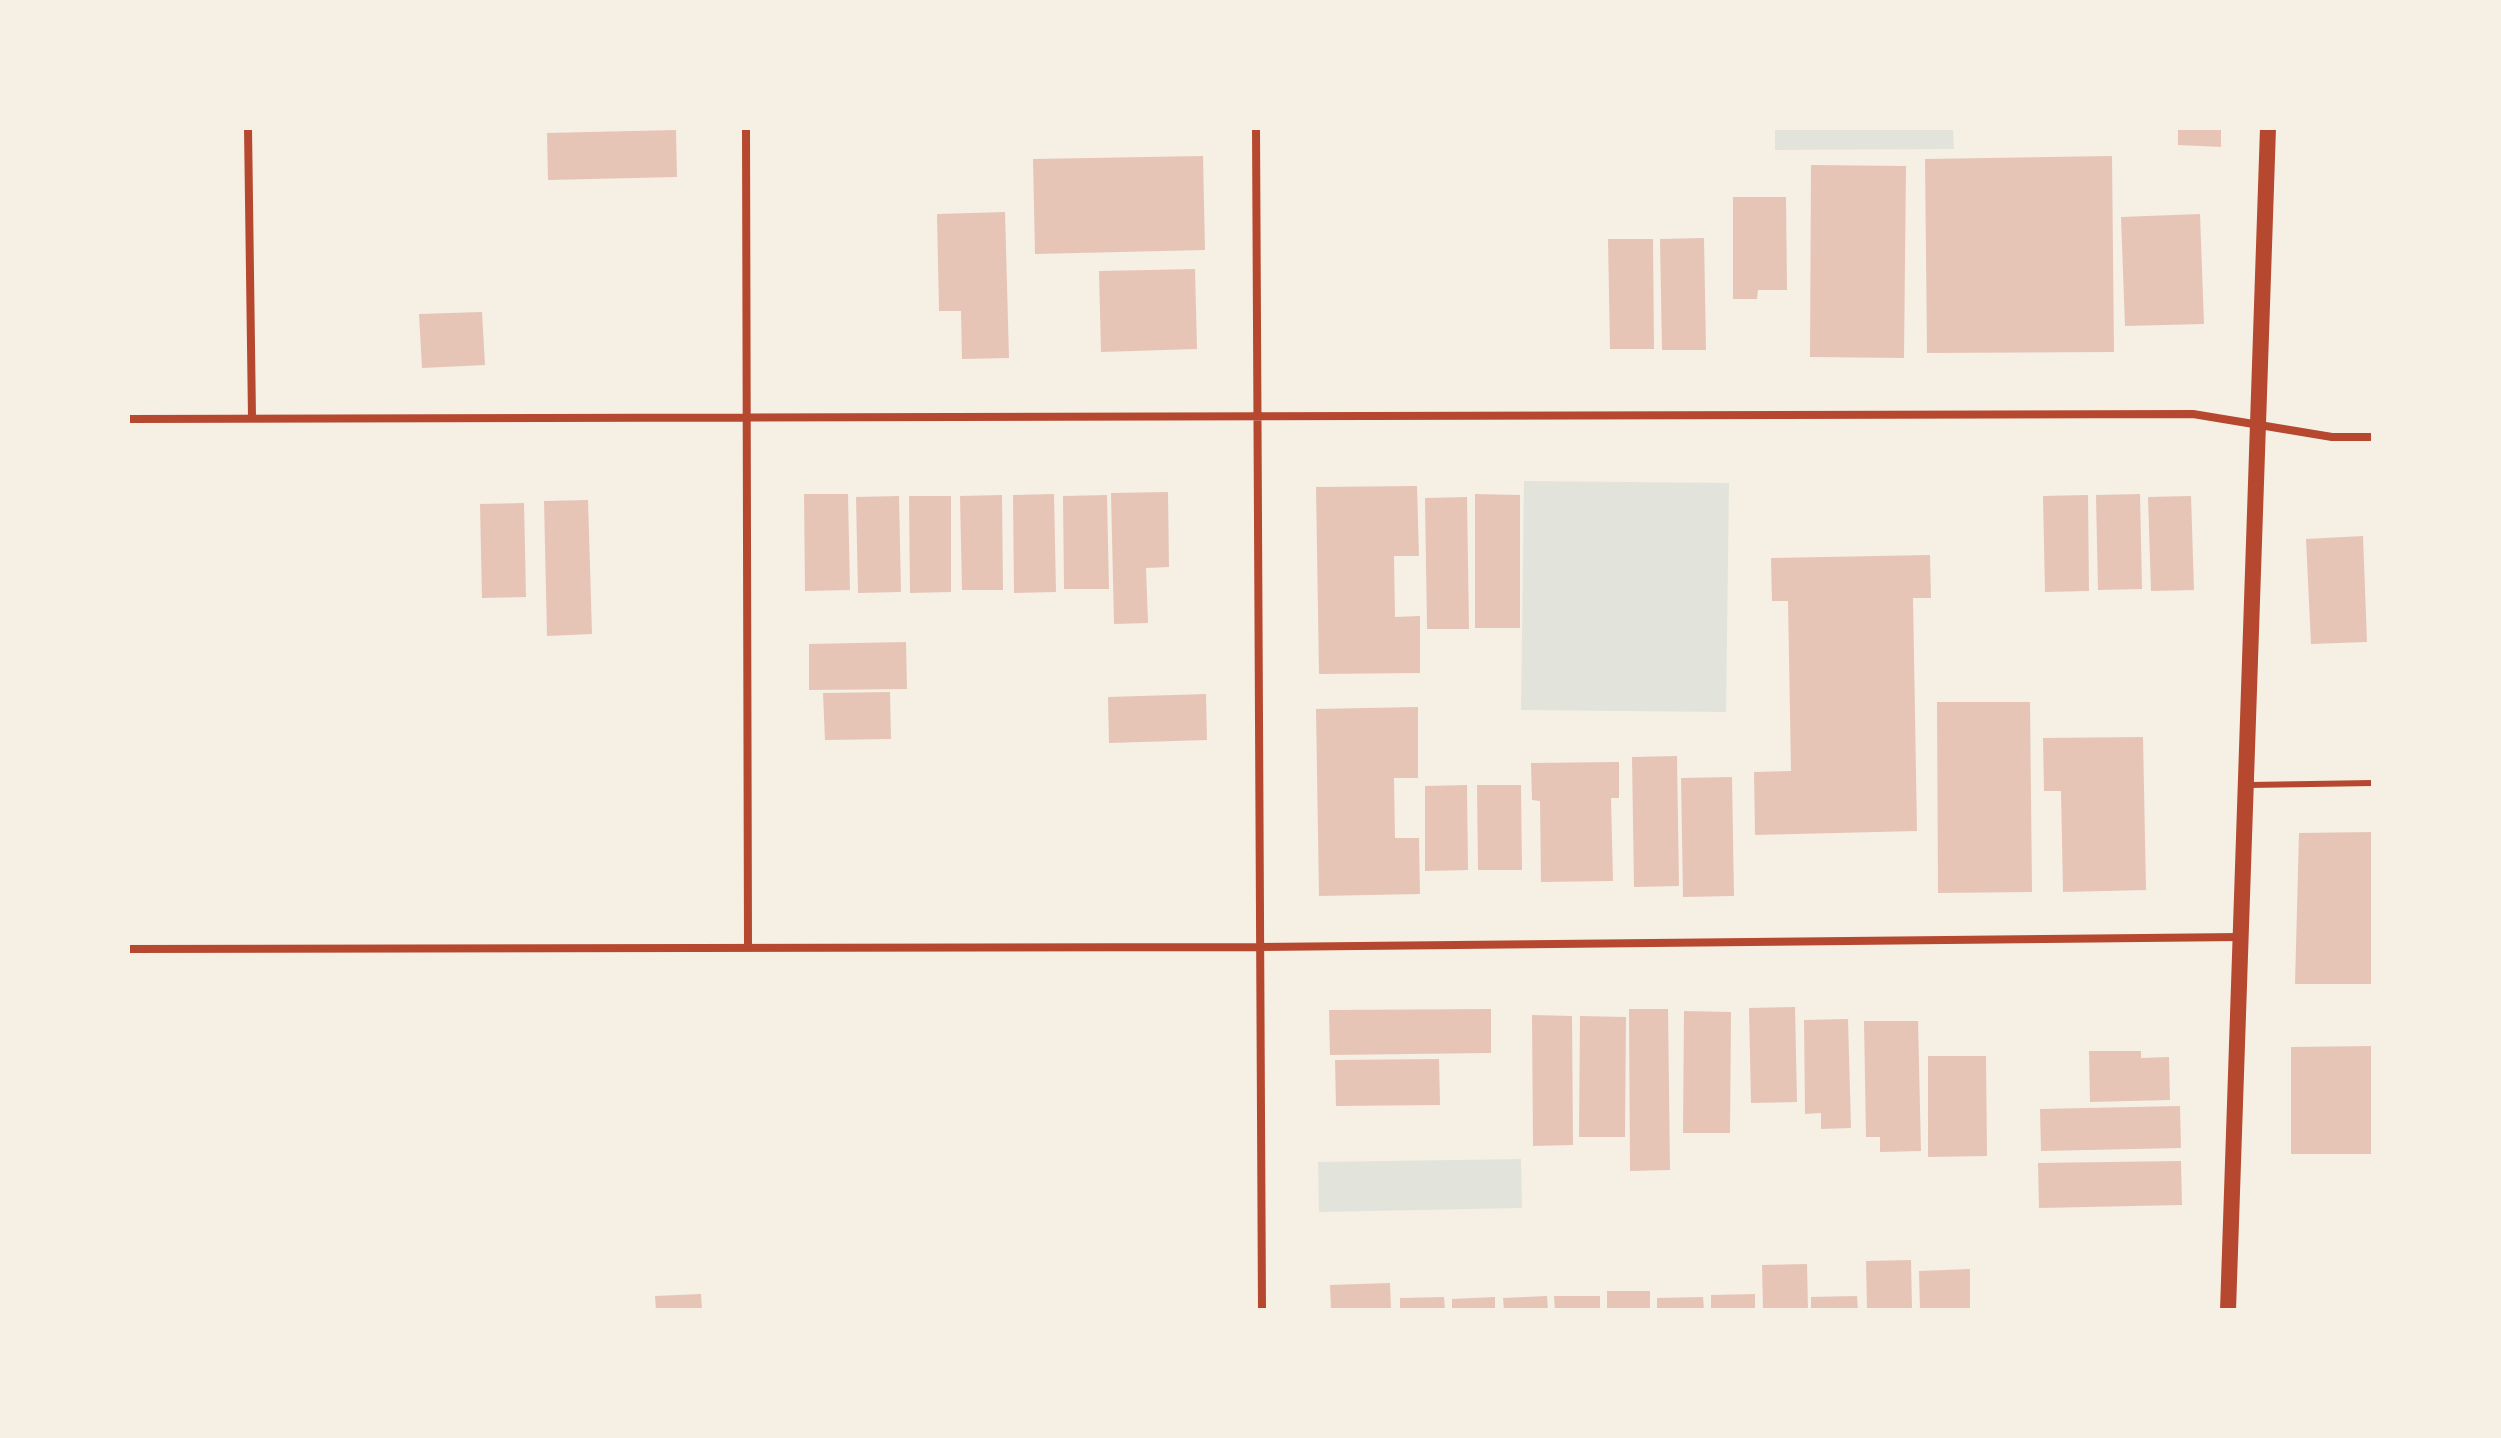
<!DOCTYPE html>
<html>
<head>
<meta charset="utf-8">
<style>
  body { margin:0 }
  #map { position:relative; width:2501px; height:1438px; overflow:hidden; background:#f6efe4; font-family:Rubik,sans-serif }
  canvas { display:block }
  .frame { position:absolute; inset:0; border:130px solid #f6efe4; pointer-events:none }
</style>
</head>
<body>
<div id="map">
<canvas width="2501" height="1438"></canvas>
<div class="frame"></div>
</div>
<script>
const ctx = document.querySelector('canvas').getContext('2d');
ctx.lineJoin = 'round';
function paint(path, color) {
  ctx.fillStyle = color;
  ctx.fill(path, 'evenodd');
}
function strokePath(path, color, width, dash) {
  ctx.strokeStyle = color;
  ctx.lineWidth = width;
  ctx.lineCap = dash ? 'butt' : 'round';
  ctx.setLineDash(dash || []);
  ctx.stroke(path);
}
paint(new Path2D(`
  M 1775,128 L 1953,128 L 1954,149 L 1775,150 Z
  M 1524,481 L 1729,483 L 1726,712 L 1521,710 Z
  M 1521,1159 L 1522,1208 L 1319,1212 L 1318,1162 Z`), '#e2e4dc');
paint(new Path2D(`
  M 2178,128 L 2221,128 L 2221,147 L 2178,145 Z
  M 676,130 L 677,177 L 548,180 L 547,133 Z
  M 1203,156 L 1205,250 L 1035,254 L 1033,159 Z
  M 2112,156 L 2114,352 L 1927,353 L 1925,159 Z
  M 1811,165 L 1906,166 L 1904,358 L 1810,357 Z
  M 1733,197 L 1786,197 L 1787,290 L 1758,290 L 1757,299 L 1733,299 Z
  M 1005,212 L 1009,358 L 962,359 L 961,311 L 939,311 L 937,214 Z
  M 2200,214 L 2204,324 L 2125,326 L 2121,217 Z
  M 1704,238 L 1706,350 L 1662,350 L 1660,239 Z
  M 1608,239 L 1653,239 L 1654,349 L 1610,349 Z
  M 1195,269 L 1197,349 L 1101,352 L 1099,271 Z
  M 482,312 L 485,365 L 422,368 L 419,314 Z
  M 1417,486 L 1419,556 L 1394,556 L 1395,617 L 1420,616 L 1420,673 L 1319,674 L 1316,487 Z
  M 1168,492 L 1169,567 L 1146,568 L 1148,623 L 1114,624 L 1111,493 Z
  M 804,494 L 848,494 L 850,590 L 805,591 Z
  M 1054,494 L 1056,592 L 1014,593 L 1013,495 Z
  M 1475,494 L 1520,495 L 1520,628 L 1475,628 Z
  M 2140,494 L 2142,589 L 2098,590 L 2096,495 Z
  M 1002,495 L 1003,590 L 962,590 L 960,496 Z
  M 1107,495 L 1109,589 L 1064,589 L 1063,496 Z
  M 2088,495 L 2089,591 L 2045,592 L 2043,496 Z
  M 899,496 L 901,592 L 858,593 L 856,497 Z
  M 909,496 L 951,496 L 951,592 L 910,593 Z
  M 2191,496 L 2194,590 L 2151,591 L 2148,497 Z
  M 1467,497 L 1469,629 L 1427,629 L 1425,498 Z
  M 588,500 L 592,634 L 547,636 L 544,501 Z
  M 524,503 L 526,597 L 482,598 L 480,504 Z
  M 2363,536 L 2367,642 L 2311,644 L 2306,539 Z
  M 1930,555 L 1931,598 L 1913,598 L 1917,831 L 1755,835 L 1754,772 L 1791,771 L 1788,601 L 1772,601 L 1771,558 Z
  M 906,642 L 907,689 L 809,690 L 809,644 Z
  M 890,692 L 891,739 L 825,740 L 823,693 Z
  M 1206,694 L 1207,740 L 1109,743 L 1108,697 Z
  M 1937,702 L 2030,702 L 2032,892 L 1938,893 Z
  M 1418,707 L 1418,778 L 1394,778 L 1395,838 L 1419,838 L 1420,894 L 1319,896 L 1316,709 Z
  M 2143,737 L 2146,890 L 2063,892 L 2061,791 L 2044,791 L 2043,738 Z
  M 1677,756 L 1679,886 L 1634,887 L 1632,757 Z
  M 1619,762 L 1619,798 L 1611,798 L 1613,881 L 1541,882 L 1540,801 L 1532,800 L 1531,763 Z
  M 1732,777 L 1734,896 L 1683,897 L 1681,778 Z
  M 1467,785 L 1468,870 L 1425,871 L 1425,786 Z
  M 1477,785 L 1521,785 L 1522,870 L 1478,870 Z
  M 2373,832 L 2373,984 L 2295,984 L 2299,833 Z
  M 1795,1007 L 1797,1102 L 1751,1103 L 1749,1008 Z
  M 1491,1009 L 1491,1053 L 1330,1055 L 1329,1010 Z
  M 1629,1009 L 1668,1009 L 1670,1170 L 1630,1171 Z
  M 1684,1011 L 1731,1012 L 1730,1133 L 1683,1133 Z
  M 1532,1015 L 1572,1016 L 1573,1145 L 1533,1146 Z
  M 1580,1016 L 1626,1017 L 1625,1137 L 1579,1137 Z
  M 1848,1019 L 1851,1128 L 1821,1129 L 1821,1113 L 1805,1114 L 1804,1020 Z
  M 1864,1021 L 1918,1021 L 1921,1151 L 1880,1152 L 1880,1137 L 1866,1137 Z
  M 2373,1046 L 2373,1154 L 2291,1154 L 2291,1047 Z
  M 2089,1051 L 2141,1051 L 2141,1058 L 2169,1057 L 2170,1100 L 2090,1102 Z
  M 1928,1056 L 1986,1056 L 1987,1156 L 1928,1157 Z
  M 1439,1059 L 1440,1105 L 1336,1106 L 1335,1060 Z
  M 2180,1106 L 2181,1148 L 2041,1151 L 2040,1109 Z
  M 2181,1161 L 2182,1205 L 2039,1208 L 2038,1163 Z
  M 1911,1260 L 1912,1310 L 1867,1310 L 1866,1261 Z
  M 1807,1264 L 1808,1310 L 1763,1310 L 1762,1265 Z
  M 1970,1269 L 1970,1310 L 1920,1310 L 1919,1271 Z
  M 1390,1283 L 1391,1310 L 1331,1310 L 1330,1285 Z
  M 1607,1291 L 1650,1291 L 1650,1310 L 1607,1310 Z
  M 701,1294 L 702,1310 L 656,1310 L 655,1296 Z
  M 1755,1294 L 1755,1310 L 1711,1310 L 1711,1295 Z
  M 1547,1296 L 1548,1310 L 1504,1310 L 1503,1298 Z
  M 1554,1296 L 1600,1296 L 1600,1310 L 1555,1310 Z
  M 1857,1296 L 1858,1310 L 1811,1310 L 1811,1297 Z
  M 1444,1297 L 1445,1310 L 1400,1310 L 1400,1298 Z
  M 1495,1297 L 1495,1310 L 1452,1310 L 1452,1299 Z
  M 1703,1297 L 1704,1310 L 1657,1310 L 1657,1298 Z`), '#e6c5b7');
strokePath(new Path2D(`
  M 2249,785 L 2373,783`), '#b5482f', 6);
strokePath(new Path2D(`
  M 248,128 L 252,418
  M 746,128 L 748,948
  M 1256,128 L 1262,1310
  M 128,419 L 2193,414 L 2332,437 L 2373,437
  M 128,949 L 1260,947 L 2240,937`), '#b5482f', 8);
strokePath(new Path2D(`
  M 2228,1310 L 2268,128`), '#b5482f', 16);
</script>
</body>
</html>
